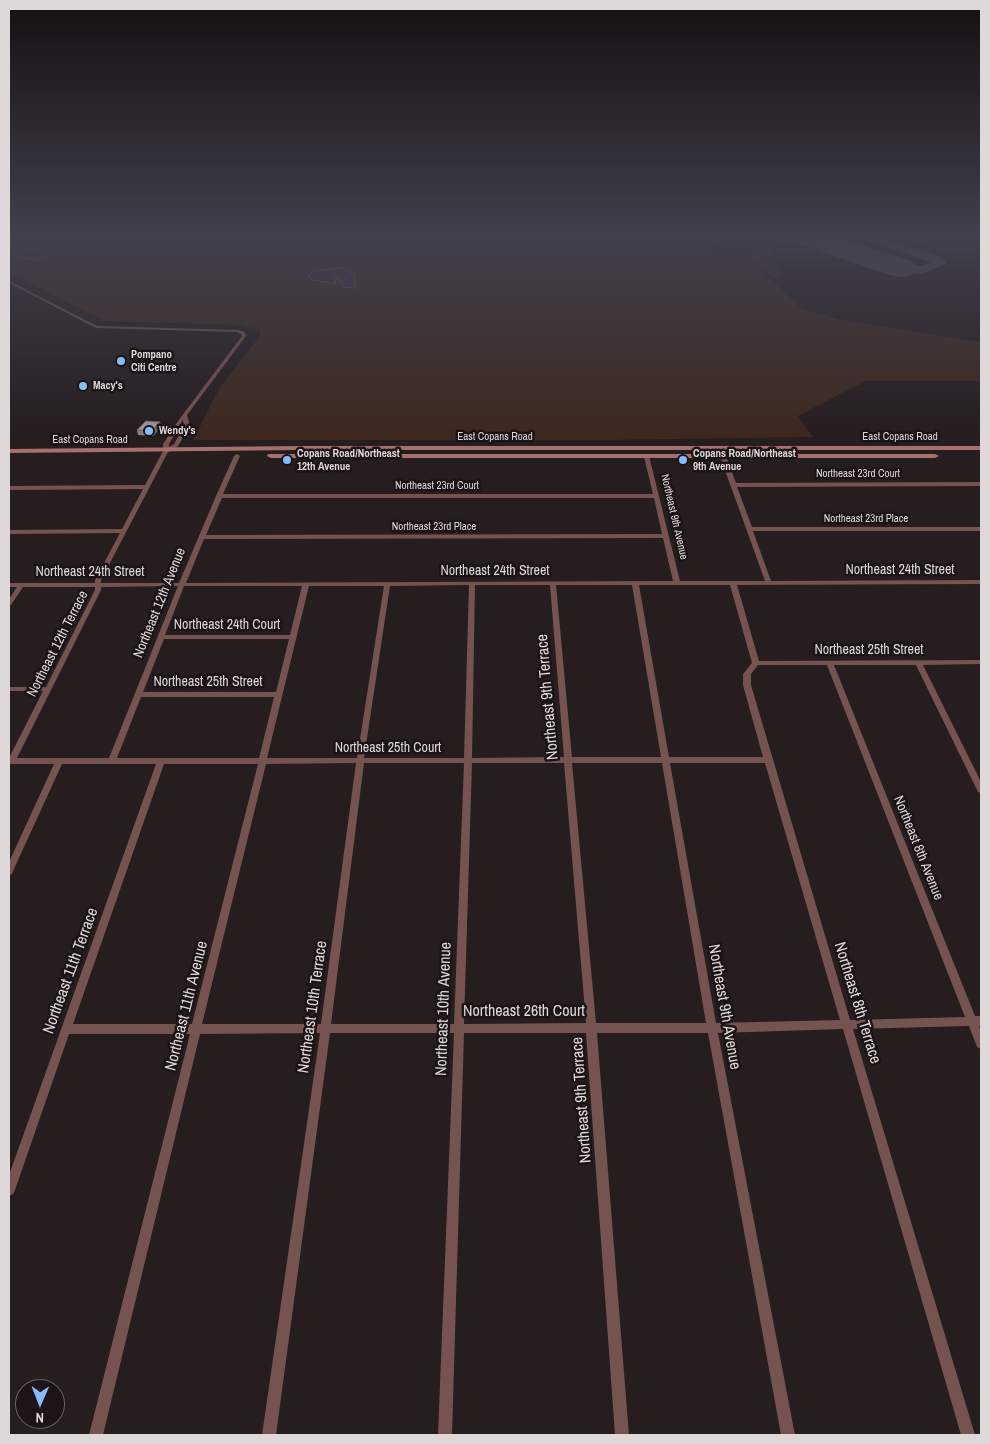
<!DOCTYPE html>
<html>
<head>
<meta charset="utf-8">
<style>
	body { margin:0 }
	#map { position:relative; width:990px; height:1444px; overflow:hidden; background:#261d1f; font-family:"Archivo Narrow",sans-serif }
	canvas { display:block }
	.frame { position:absolute; inset:0; border:10px solid #ded8d9; pointer-events:none }
	.north { position:absolute; left:15px; top:1379px; width:50px; height:50px; box-sizing:border-box; background:#1c1416; border:1px solid #6a6264; border-radius:50%; rotate:181deg; font-size:14px; font-weight:700; line-height:20px; text-align:center; color:#ded8d9 }
	.north::after { content:''; display:block; margin:auto; width:18px; height:22px; background:#84bcfb; clip-path:polygon(50% 0,100% 100%,50% 72%,0 100%) }
</style>
</head>
<body>
<div id="map">
<canvas width="990" height="1444"></canvas>
<div class="frame"></div>
<div class="north">N</div>
</div>
<script>
const ctx = document.querySelector('canvas').getContext('2d');
ctx.lineJoin = 'round';
function fillPath(path, color) { ctx.fillStyle = color; ctx.fill(path, 'evenodd'); }
const shape = rows => new Path2D(rows.map(r => 'M' + r).join(''));
function trace(path, color, width, dash) { ctx.strokeStyle = color; ctx.lineWidth = width; ctx.lineCap = dash ? 'butt' : 'round'; ctx.setLineDash(dash || []); ctx.stroke(path); }
function write(font, color, halo, rows, align = 'center') {
  ctx.font = font + ' "Archivo Narrow",sans-serif'; ctx.lineWidth = 5; ctx.setLineDash([]); ctx.textBaseline = 'middle'; ctx.strokeStyle = halo; ctx.fillStyle = color; for (const [text, x, y, turn = 0] of rows) {
    ctx.save(); ctx.translate(x, y); ctx.rotate((+turn || 0) * Math.PI / 180); ctx.textAlign = isNaN(turn) ? turn : align; if (halo) ctx.strokeText(text, 0, 0); ctx.fillText(text, 0, 0); ctx.restore();
  }
}
fillPath(shape([
	[9,234,695,234,719,249,746,255,802,309,842,320,981,342,981,381,865,381,798,416,813,437,607,440,193,440,220,387,260,336,260,330,242,325,104,321,9,273],
	[699,234,733,234,772,248,780,278,773,278,748,255,719,247],
	[904,234,967,234,972,250,969,256,950,253,918,244]
]), '#3d281f');
const water = shape([
	[16,235,25,238,23,248,39,251,45,258,33,260,17,255,9,244,9,237,16,235],
	[344,268,354,275,355,288,344,287,338,278,335,279,336,283,332,283,312,280,308,276,316,270,344,268]
]);
fillPath(water, '#3a2b3f');
trace(water, '#6b5f6d', 1);
fillPath(shape([
	[851,234,869,234,939,256,947,263,923,274,896,271,895,268,896,265,901,264,922,266,931,262,853,237,851,234]
]), '#5c5355');
fillPath(shape([
	[783,234,827,234,912,261,917,268,912,275,901,277,890,275,788,240,783,234]
]), '#5c5355');
fillPath(shape([
	[9,281,97,326,238,330,245,332,246,336,187,415,190,426,178,446,168,452,101,580,101,583,179,583,216,496,234,456,237,454,240,456,223,494,653,494,644,457,649,456,680,581,765,581,717,448,718,447,723,448,736,483,981,482,981,486,737,487,752,527,981,527,981,531,753,531,771,581,981,580,981,584,737,585,759,661,981,660,981,664,923,665,981,782,981,793,978,792,977,790,916,665,834,665,975,1016,981,1016,981,1026,979,1026,981,1032,981,1049,977,1047,969,1026,853,1029,975,1435,961,1435,843,1029,718,1033,795,1435,781,1435,708,1033,597,1033,629,1435,615,1435,586,1033,464,1033,452,1435,438,1435,454,1033,330,1033,276,1435,262,1435,320,1033,200,1034,103,1435,89,1435,190,1034,69,1034,15,1190,13,1194,9,1196,9,1175,156,764,62,764,13,871,12,874,9,875,9,862,54,764,9,764,9,758,43,691,9,691,9,687,46,687,95,590,95,587,23,587,11,605,9,606,9,599,17,587,9,587,9,583,95,583,95,580,120,533,9,534,9,530,122,529,143,489,9,490,9,486,145,485,163,451,163,444,178,421,242,336,241,334,237,332,96,328,9,283,9,281],
	[183,420,184,426,174,444,169,447,169,444,183,420],
	[222,498,654,498,662,534,206,535,222,498],
	[663,538,673,581,186,583,204,539,663,538],
	[469,585,464,758,364,758,390,586,469,585],
	[475,585,550,585,564,757,472,758,475,585],
	[556,585,632,585,661,757,572,757,556,585],
	[639,585,730,585,752,663,743,674,743,685,763,757,669,757,639,585],
	[178,586,109,758,17,758,101,590,101,587,178,586],
	[184,586,302,586,290,635,165,635,184,586],
	[309,586,384,586,357,758,267,758,309,586],
	[164,639,289,639,276,692,143,692,164,639],
	[758,665,827,665,965,1017,850,1020,751,685,751,674,758,665],
	[141,697,274,697,259,758,117,758,141,697],
	[356,763,321,1024,202,1024,266,764,356,763],
	[364,763,464,763,454,1024,331,1024,364,763],
	[472,763,564,763,586,1023,464,1024,472,763],
	[572,763,662,763,706,1023,596,1023,572,763],
	[670,763,765,763,840,1020,716,1023,670,763],
	[164,764,258,764,192,1024,73,1024,164,764]
]), '#755351');
fillPath(shape([
	[302,446,981,446,981,450,302,450,9,453,9,449,302,446],
	[268,454,935,454,939,456,935,458,271,458,267,456,268,454]
]), '#a5706d');
fillPath(shape([
	[160,422,161,427,153,436,138,435,137,430]
]), '#898085');
fillPath(shape([
	[160,422,161,427,153,436,151,431]
]), '#6f686c');
const building = shape([
	[146,421,160,422,151,431,137,430,146,421]
]);
fillPath(building, '#9f959b');
trace(building, '#6f686c', 1);
const sky = ctx.createLinearGradient(0, 0, 0, 436);
sky.addColorStop(0, '#151011');
sky.addColorStop(0.54, '#41404d');
sky.addColorStop(1, '#41404d00');
ctx.fillStyle = sky;
ctx.fillRect(0, 0, 990, 436);
for (const [x, y, r, color] of [
	[121,361,5,"#84bcfb"],
	[83,386,5,"#84bcfb"],
	[149,431,5,"#84bcfb"],
	[287,460,5,"#84bcfb"],
	[683,460,5,"#84bcfb"]
]) { const dot = new Path2D(); dot.arc(x, y, r, 0, 2 * Math.PI); ctx.fillStyle = color; ctx.fill(dot); trace(dot, '#1c1416', 2); }
write('bold 11px', '#ded8d9', '#1c1416', [
	["Pompano",131,355],
	["Citi Centre",131,368],
	["Macy's",93,386],
	["Wendy's",159,431],
	["Copans Road/Northeast",297,454],
	["12th Avenue",297,467],
	["Copans Road/Northeast",693,454],
	["9th Avenue",693,467]
], 'left');
write('11px', '#ded8d9', '#1c1416', [
	["East Copans Road",495,437],
	["East Copans Road",900,437],
	["East Copans Road",90,440],
	["Northeast 23rd Court",858,474],
	["Northeast 23rd Court",437,486],
	["Northeast 9th Avenue",674,517,77],
	["Northeast 23rd Place",866,519],
	["Northeast 23rd Place",434,527]
]);
write('14px', '#ded8d9', '#1c1416', [
	["Northeast 24th Street",900,570],
	["Northeast 24th Street",495,571],
	["Northeast 24th Street",90,572],
	["Northeast 12th Avenue",160,603,-68],
	["Northeast 24th Court",227,625],
	["Northeast 12th Terrace",58,644,-63],
	["Northeast 25th Street",869,650],
	["Northeast 25th Street",208,682],
	["Northeast 25th Court",388,748],
	["Northeast 8th Avenue",918,848,68]
]);
write('16px', '#ded8d9', '#1c1416', [
	["Northeast 9th Terrace",548,697,-95],
	["Northeast 11th Terrace",71,971,-70],
	["Northeast 8th Terrace",857,1003,73],
	["Northeast 11th Avenue",187,1006,-76],
	["Northeast 10th Terrace",313,1007,-82],
	["Northeast 9th Avenue",724,1007,80],
	["Northeast 10th Avenue",444,1009,-88],
	["Northeast 26th Court",524,1012],
	["Northeast 9th Terrace",582,1100,-94]
]);
</script>
</body>
</html>
